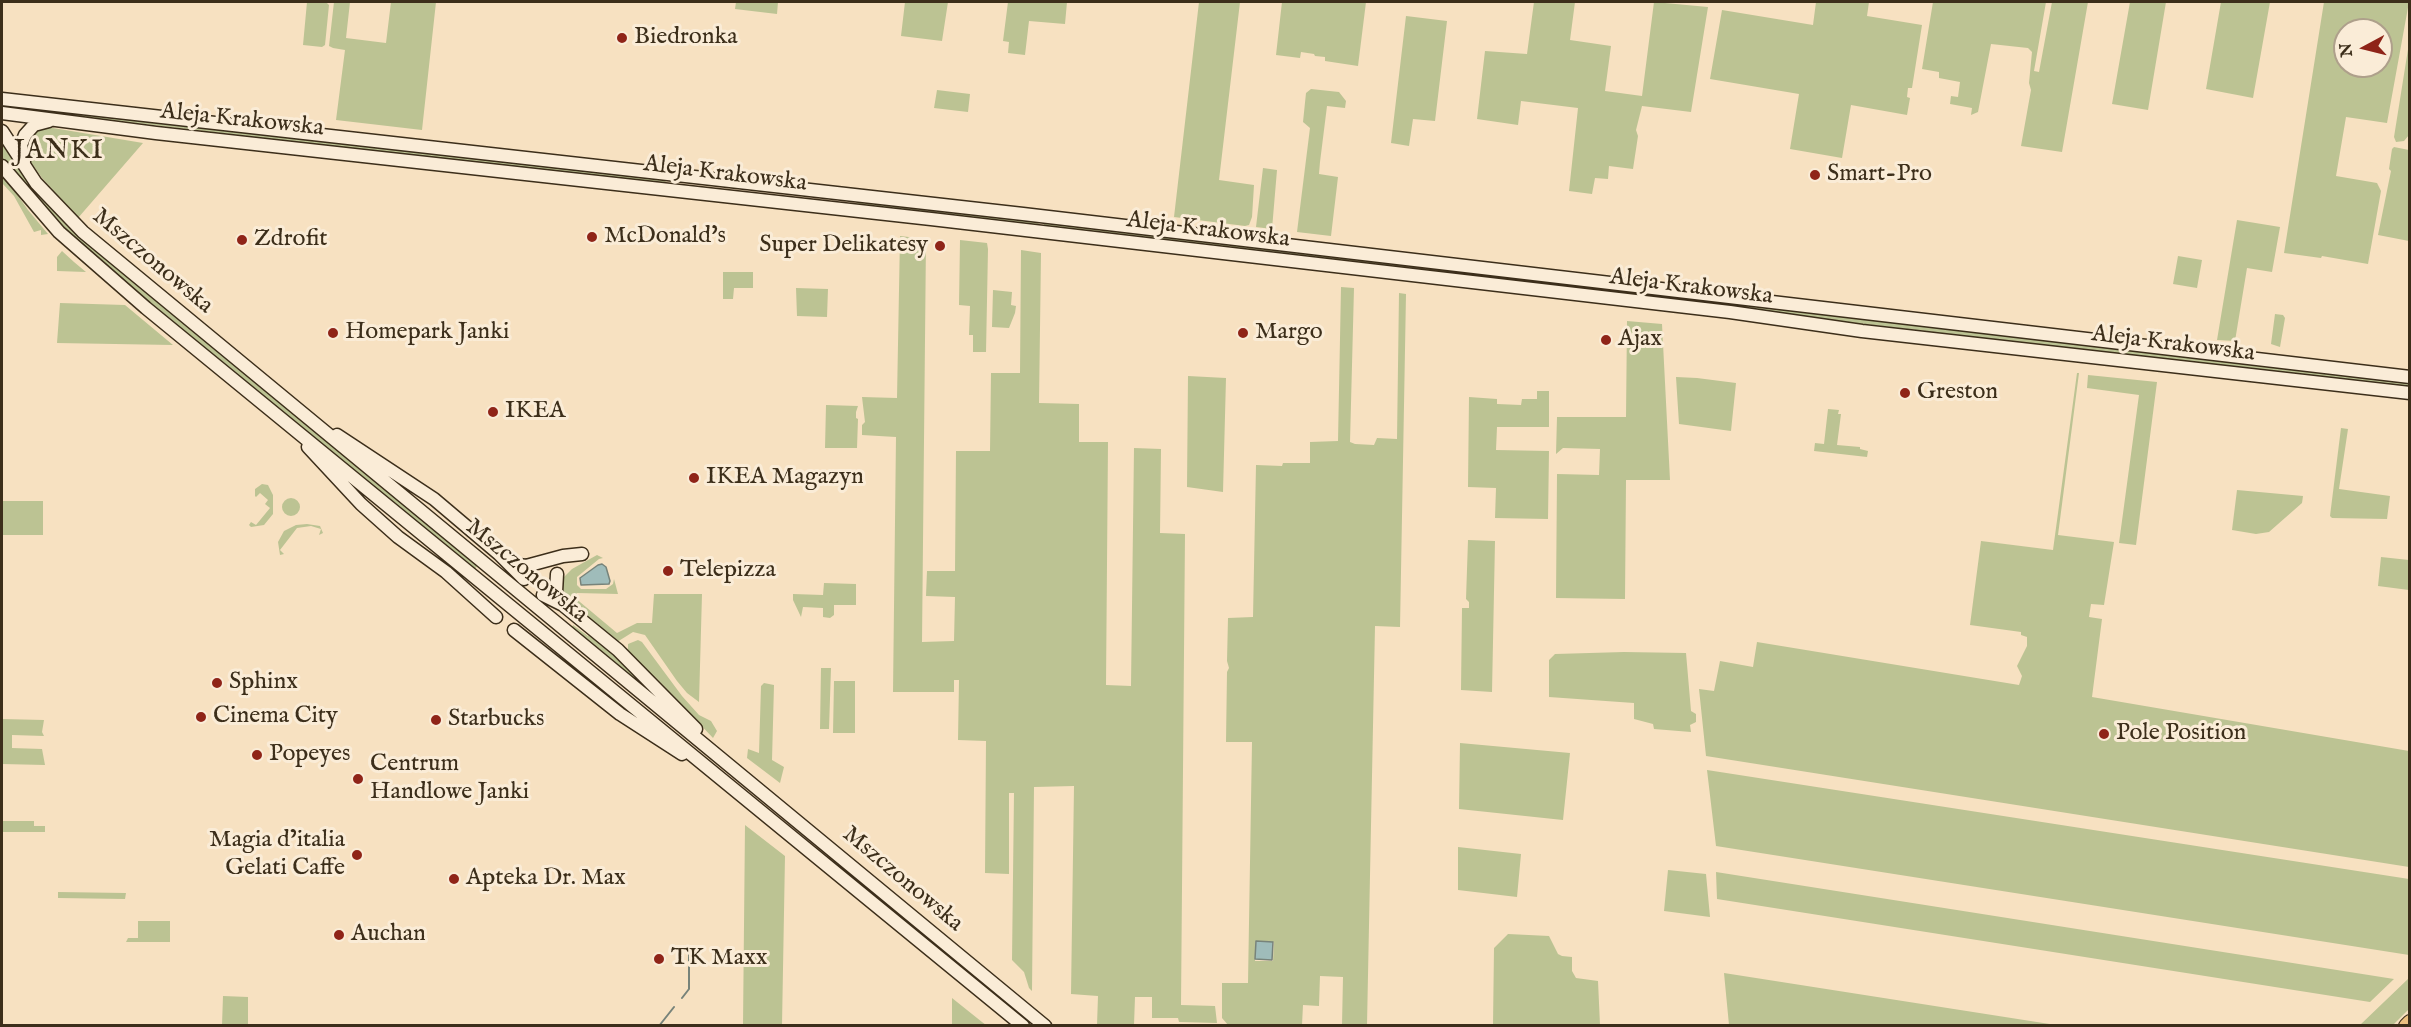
<!DOCTYPE html>
<html>
<head>
<meta charset="utf-8">
<style>
	body { margin:0 }
	#map { position:relative; width:2411px; height:1027px; overflow:hidden; background:#f7e1c1; font-family:"IM FELL English",serif }
	canvas { display:block }
	.frame { position:absolute; inset:0; border:3px solid #3c2e1a; pointer-events:none }
	.north { position:absolute; left:2333px; top:18px; width:60px; height:60px; box-sizing:border-box; background:#faecd7; border:2px solid #aea08b; border-radius:50%; rotate:263deg; font-size:16px; font-weight:700; line-height:24px; text-align:center; color:#3c2e1a }
	.north::after { content:''; display:block; margin:auto; width:21px; height:27px; background:#8f2418; clip-path:polygon(50% 0,100% 100%,50% 72%,0 100%) }
</style>
</head>
<body>
<div id="map">
<canvas width="2411" height="1027"></canvas>
<div class="frame"></div>
<div class="north">N</div>
</div>
<script>
const ctx = document.querySelector('canvas').getContext('2d');
ctx.lineJoin = 'round';
function fillPath(path, color) { ctx.fillStyle = color; ctx.fill(path, 'evenodd'); }
const shape = rows => new Path2D(rows.map(r => 'M' + r).join(''));
function trace(path, color, width, dash) { ctx.strokeStyle = color; ctx.lineWidth = width; ctx.lineCap = dash ? 'butt' : 'round'; ctx.setLineDash(dash || []); ctx.stroke(path); }
function write(font, color, halo, rows, align = 'center') {
  ctx.font = font + ' "IM FELL English",serif'; ctx.lineWidth = 6; ctx.setLineDash([]); ctx.textBaseline = 'middle'; ctx.strokeStyle = halo; ctx.fillStyle = color; for (const [text, x, y, turn = 0] of rows) {
    ctx.save(); ctx.translate(x, y); ctx.rotate((+turn || 0) * Math.PI / 180); ctx.textAlign = isNaN(turn) ? turn : align; if (halo) ctx.strokeText(text, 0, 0); ctx.fillText(text, 0, 0); ctx.restore();
  }
}
fillPath(shape([
	[307,2,326,2,329,5,325,45,322,47,303,45],
	[334,2,350,2,346,38,386,43,391,2,436,2,422,130,336,120,345,50,333,48,329,46],
	[736,2,778,2,777,14,735,9],
	[905,2,948,2,942,41,901,36],
	[1008,2,1067,2,1065,24,1029,21,1025,55,1008,53,1009,42,1003,41],
	[1199,2,1240,2,1219,180,1254,185,1252,217,1249,225,1245,226,1174,217],
	[1282,2,1366,2,1358,66,1325,61,1325,57,1315,56,1314,54,1301,52,1300,58,1276,55],
	[1534,2,1575,2,1570,40,1611,46,1605,91,1642,96,1654,2,1708,7,1691,112,1642,106,1636,130,1638,136,1633,169,1609,166,1608,179,1595,178,1592,194,1569,191,1578,108,1521,101,1518,125,1477,119,1485,51,1527,54],
	[1816,2,1869,2,1867,16,1922,25,1912,88,1908,88,1907,97,1910,98,1907,115,1851,105,1842,158,1790,149,1799,94,1710,79,1722,10,1813,25],
	[1933,2,2046,2,2034,71,2039,72,2052,2,2088,2,2062,152,2021,146,2031,90,2029,83,2032,52,2028,48,1991,44,1978,112,1971,115,1972,108,1950,104,1951,96,1958,97,1960,82,1939,78,1939,72,1922,69],
	[2130,2,2166,2,2148,110,2112,104],
	[2221,2,2270,2,2253,98,2206,89],
	[2324,2,2409,2,2387,123,2346,117,2336,176,2377,183,2381,191,2368,264,2322,256,2321,258,2284,253],
	[2345,30,2381,30,2381,66,2345,66],
	[1406,16,1447,21,1435,121,1413,119,1409,146,1391,143],
	[2409,43,2409,135,2404,141,2396,142,2394,137],
	[1311,89,1339,92,1346,101,1345,108,1327,106,1320,162,1319,174,1338,177,1331,236,1297,232,1310,128,1303,122,1306,93],
	[937,90,970,94,968,112,934,108],
	[17,106,152,120,666,179,665,185,17,109],
	[41,126,143,143,78,218,42,178,26,155,26,140],
	[2,144,32,189,72,231,457,548,477,566,475,569,81,246,2,160],
	[2394,147,2409,150,2409,241,2378,235,2391,171,2389,169,2392,149],
	[1263,168,1277,170,1272,229,1256,227],
	[2,173,28,210,48,234,41,235,41,230,34,232,14,196,2,183],
	[869,202,1039,221,1038,227,845,204],
	[2237,220,2280,227,2272,272,2247,268,2235,341,2217,340],
	[1044,222,1592,287,1592,288,1565,288,1044,228],
	[900,236,926,239,922,642,954,641,955,597,926,596,927,571,955,571,956,451,990,451,991,373,1020,373,1021,250,1041,253,1039,403,1079,404,1079,442,1108,442,1106,685,1131,686,1134,448,1161,449,1160,533,1185,534,1181,1005,1215,1006,1217,1023,1179,1022,1178,1018,1152,1018,1152,997,1135,997,1134,1025,1097,1025,1098,996,1071,994,1074,786,1034,787,1032,991,1029,988,1024,972,1012,960,1014,793,1009,793,1009,874,985,873,986,741,958,740,959,680,954,680,954,692,893,692,896,437,862,435,862,425,865,422,862,397,897,398],
	[960,240,987,243,988,249,986,352,973,352,973,335,969,335,970,306,959,305],
	[62,251,74,262,86,272,57,271,57,257],
	[2178,256,2202,260,2197,288,2173,284],
	[723,272,753,272,753,288,734,288,733,299,723,299],
	[1341,287,1354,288,1350,442,1355,444,1374,445,1377,438,1397,439,1399,293,1406,294,1400,627,1375,626,1367,1025,1342,1025,1343,977,1320,976,1319,1006,1303,1005,1302,1025,1228,1025,1222,1018,1222,983,1248,983,1252,742,1226,742,1227,672,1229,668,1227,661,1228,618,1253,617,1256,465,1282,466,1283,463,1310,463,1310,442,1338,441],
	[1256,941,1274,942,1273,961,1255,961],
	[796,288,828,289,827,317,797,316],
	[993,290,1012,292,1011,305,1016,306,1015,313,1009,328,992,327],
	[1694,298,2409,382,2409,388,1704,305,1704,302,1694,300],
	[60,303,125,305,173,345,57,343],
	[2275,314,2283,315,2285,318,2280,347,2271,344],
	[1627,321,1662,324,1670,480,1626,480,1625,599,1556,598,1557,474,1599,475,1600,449,1563,448,1556,454,1557,417,1626,417],
	[2077,373,2079,373,2058,535,2114,542,2104,605,2091,604,2089,617,2102,619,2092,697,2409,751,2409,867,1706,756,1699,689,1714,691,1720,661,1753,667,1757,642,2019,685,2022,676,2017,666,2027,646,2027,637,2021,635,2021,632,1970,625,1981,541,2053,550],
	[2088,375,2157,382,2136,545,2119,543,2139,395,2087,388],
	[1188,376,1226,378,1223,492,1187,487],
	[1676,377,1697,378,1736,383,1731,431,1679,424],
	[1537,391,1549,391,1549,427,1497,427,1496,450,1549,451,1548,519,1495,518,1496,488,1468,487,1469,397,1497,399,1497,404,1521,405,1522,399,1537,399],
	[826,405,858,406,856,412,856,418,858,419,857,448,825,448],
	[1828,409,1839,410,1838,414,1841,414,1837,445,1860,447,1860,449,1868,451,1867,457,1814,451,1815,443,1824,444],
	[2341,428,2348,429,2339,489,2390,496,2387,519,2332,518,2330,516],
	[262,484,268,485,273,495,273,514,264,525,251,527,249,525,251,522,256,525,270,508,265,504,268,500,260,493,256,497,255,496,255,489],
	[2237,490,2303,496,2302,503,2269,532,2256,534,2232,530],
	'282 507a9 9 0 1 1 18 0a9 9 0 1 1-18 0Z',
	[2,501,43,501,43,535,2,535],
	[307,524,320,526,323,533,319,535,321,529,311,526,297,528,280,550,284,554,280,555,278,542,284,531,296,525],
	[1468,540,1495,541,1492,692,1461,690,1462,608,1469,608,1469,602,1466,599],
	[597,555,603,558,599,559,577,577,577,585,581,589,606,589,613,584,614,579,618,594,577,593,574,597,617,633,637,623,652,623,654,594,702,594,699,702,687,693,677,681,645,635,633,632,617,642,565,597,561,589,564,577,572,569],
	[2381,557,2409,560,2409,590,2378,586],
	[824,583,856,584,856,605,834,605,834,615,830,618,823,617,823,608,803,607,801,617,793,600,793,594,823,595],
	[573,625,588,636,590,633,645,679,662,701,572,628],
	[638,640,642,642,682,696,699,715,711,721,717,731,713,738,659,681,628,653,628,644],
	[1624,652,1686,653,1691,711,1696,714,1696,722,1690,725,1691,732,1654,729,1653,724,1634,719,1634,703,1549,697,1549,660,1555,654],
	[821,668,831,668,829,729,820,729],
	[834,681,855,681,855,733,833,733],
	[764,683,774,685,772,760,784,767,780,783,747,758,748,749,759,753,761,686],
	[2,719,44,720,42,732,44,736,12,735,12,748,42,749,45,765,2,764],
	[1460,743,1570,753,1563,820,1459,809],
	[1707,770,2409,879,2409,955,1716,846],
	[2,821,34,821,34,826,45,826,45,832,2,832],
	[745,825,785,856,782,1025,743,1025],
	[1458,847,1521,854,1517,897,1458,890],
	[1668,870,1706,874,1710,917,1664,911],
	[1716,872,2394,979,2370,1002,1717,899],
	[58,892,126,893,125,899,58,898],
	[138,921,170,921,170,942,126,942,128,938,138,938],
	[1508,934,1549,936,1558,954,1562,956,1572,957,1572,971,1576,978,1598,981,1600,1025,1493,1025,1494,948],
	[1724,973,2056,1025,1729,1025],
	[2409,978,2409,1009,2393,1025,2360,1025],
	[223,996,248,997,248,1025,222,1025],
	[952,998,982,1022,986,1025,952,1025]
]), '#bcc393');
const water = shape([
	[602,564,606,567,610,581,609,584,581,585,580,578,598,565,602,564],
	[1256,941,1273,942,1272,960,1255,959,1256,941]
]);
fillPath(water, '#9fbcba');
trace(water, '#77837a', 1.5);
trace(shape([
	[682,998,689,989,689,946],
	[659,1026,674,1007]
]), '#77837a', 2);
const secondary = shape([
	[2,99,1023,214,2410,377],
	[2,113,156,133,931,219,1730,312,1862,331,2410,393],
	[2,131,36,183,83,232,1045,1026],
	[24,162,21,145,25,135,34,125,49,121],
	[2,166,59,232,146,308,1023,1026],
	[337,435,434,499,499,554,524,579],
	[308,447,361,504,398,537,446,572,496,617],
	[508,559,519,565,526,566,563,556,582,554],
	[557,574,556,592,562,604],
	[543,595,563,605,618,650,696,729],
	[514,630,620,714,682,754]
]);
const primary = shape([
	[2406,1026,2410,1022]
]);
trace(secondary, '#3c2e1a', 15);
trace(primary, '#3c2e1a', 16);
trace(secondary, '#faecd7', 12);
trace(primary, '#ecc080', 14);
for (const [x, y, r, color] of [
	[622,38,6,"#8f2418"],
	[1815,175,6,"#8f2418"],
	[592,237,6,"#8f2418"],
	[242,240,6,"#8f2418"],
	[940,246,6,"#8f2418"],
	[333,333,6,"#8f2418"],
	[1243,333,6,"#8f2418"],
	[1606,340,6,"#8f2418"],
	[1905,393,6,"#8f2418"],
	[493,412,6,"#8f2418"],
	[694,478,6,"#8f2418"],
	[668,571,6,"#8f2418"],
	[217,683,6,"#8f2418"],
	[201,717,6,"#8f2418"],
	[436,720,6,"#8f2418"],
	[2104,734,6,"#8f2418"],
	[257,755,6,"#8f2418"],
	[358,779,6,"#8f2418"],
	[357,855,6,"#8f2418"],
	[454,879,6,"#8f2418"],
	[339,935,6,"#8f2418"],
	[659,959,6,"#8f2418"]
]) { const dot = new Path2D(); dot.arc(x, y, r, 0, 2 * Math.PI); ctx.fillStyle = color; ctx.fill(dot); trace(dot, '#faecd7', 2); }
write('24px', '#3c2e1a', '#faecd7', [
	["Biedronka",634,38],
	["Smart-Pro",1827,175],
	["McDonald's",604,237],
	["Zdrofit",254,240],
	["Super Delikatesy",928,246,"right"],
	["Homepark Janki",345,333],
	["Margo",1255,333],
	["Ajax",1618,340],
	["Greston",1917,393],
	["IKEA",505,412],
	["IKEA Magazyn",706,478],
	["Telepizza",680,571],
	["Sphinx",229,683],
	["Cinema City",213,717],
	["Starbucks",448,720],
	["Pole Position",2116,734],
	["Popeyes",269,755],
	["Centrum",370,765],
	["Handlowe Janki",370,793],
	["Magia d’italia",345,841,"right"],
	["Gelati Caffe",345,869,"right"],
	["Apteka Dr. Max",466,879],
	["Auchan",351,935],
	["TK Maxx",671,959]
], 'left');
write('24px', '#3c2e1a', '#faecd7', [
	["Aleja Krakowska",242,121,6],
	["Aleja Krakowska",725,175,7],
	["Aleja Krakowska",1208,231,7],
	["Mszczonowska",152,262,40],
	["Aleja Krakowska",1691,288,7],
	["Aleja Krakowska",2173,345,7],
	["Mszczonowska",526,572,39],
	["Mszczonowska",902,880,40]
]);
ctx.letterSpacing = '1.5px';
write('27px', '#3c2e1a', '#faecd7', [
	["JANKI",59,152]
]);
ctx.letterSpacing = '0px';
</script>
</body>
</html>
